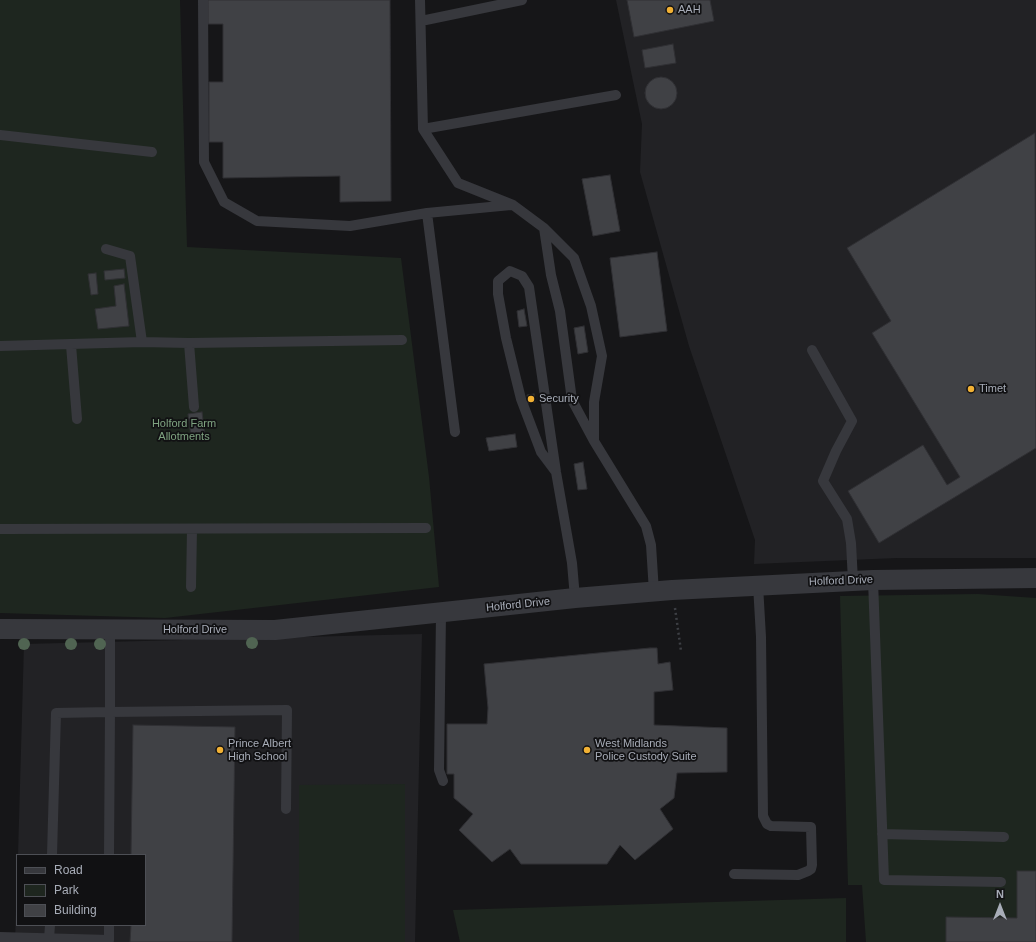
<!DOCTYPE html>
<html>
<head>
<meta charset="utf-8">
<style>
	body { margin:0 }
	#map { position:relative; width:1036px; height:942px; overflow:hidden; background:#161618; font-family:Helvetica,sans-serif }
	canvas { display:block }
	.legend { position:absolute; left:16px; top:854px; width:130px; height:72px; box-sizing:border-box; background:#111113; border:1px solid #4d4f55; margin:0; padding:5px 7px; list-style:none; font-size:12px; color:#a8adb8 }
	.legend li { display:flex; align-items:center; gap:8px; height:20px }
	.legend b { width:20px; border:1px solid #4d4f55 }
	.north { position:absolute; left:980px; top:886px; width:40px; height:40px; -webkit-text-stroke:3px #111113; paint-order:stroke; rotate:0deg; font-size:11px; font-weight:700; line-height:16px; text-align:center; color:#a8adb8 }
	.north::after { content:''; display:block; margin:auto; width:14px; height:18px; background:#a8adb8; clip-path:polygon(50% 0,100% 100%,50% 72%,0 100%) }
</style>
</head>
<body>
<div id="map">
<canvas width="1036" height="942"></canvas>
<ul class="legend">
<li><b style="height:5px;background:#37383d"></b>Road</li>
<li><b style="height:11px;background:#1e261f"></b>Park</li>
<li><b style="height:11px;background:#404145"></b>Building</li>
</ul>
<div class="north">N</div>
</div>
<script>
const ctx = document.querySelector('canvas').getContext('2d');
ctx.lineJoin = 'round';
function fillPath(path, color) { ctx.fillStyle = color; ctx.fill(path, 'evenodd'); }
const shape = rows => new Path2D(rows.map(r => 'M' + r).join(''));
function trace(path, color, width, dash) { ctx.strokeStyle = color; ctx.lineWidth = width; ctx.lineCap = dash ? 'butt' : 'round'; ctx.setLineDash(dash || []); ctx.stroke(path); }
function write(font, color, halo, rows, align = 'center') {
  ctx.font = font + ' Helvetica,sans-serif'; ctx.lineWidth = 3.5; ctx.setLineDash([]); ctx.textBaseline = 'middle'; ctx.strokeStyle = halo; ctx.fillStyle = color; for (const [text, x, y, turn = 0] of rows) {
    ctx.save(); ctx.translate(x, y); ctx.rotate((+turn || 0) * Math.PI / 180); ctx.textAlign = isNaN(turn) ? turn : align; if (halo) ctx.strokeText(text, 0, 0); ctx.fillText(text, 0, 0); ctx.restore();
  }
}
fillPath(shape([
	[616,0,1036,0,1036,558,897,558,754,564,755,540,689,346,640,172,642,124],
	[422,634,415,942,15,942,17,878,17,925,145,925,145,855,18,855,24,644]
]), '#222225');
fillPath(shape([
	[0,0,180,0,187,247,401,258,429,477,439,587,165,618,0,613],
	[978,594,1036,598,1036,942,866,942,862,885,848,885,840,596],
	[405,784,405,942,299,942,299,785],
	[846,898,846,942,460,942,453,910]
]), '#1e261f');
const building = shape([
	[208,0,390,0,391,201,340,202,340,176,223,178,223,142,209,142,209,82,223,82,223,24,208,24,208,0],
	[627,0,710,0,714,21,634,37,627,0],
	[673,44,676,63,645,68,642,50,673,44],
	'645 93a16 16 0 1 1 32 0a16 16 0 1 1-32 0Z',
	[1035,133,1036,448,879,543,848,491,923,445,947,485,960,477,872,333,891,321,847,248,1035,133],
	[610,175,620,231,593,236,582,179,610,175],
	[657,252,667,331,620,337,610,258,657,252],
	[124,269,125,278,105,280,104,271,124,269],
	[96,273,98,294,91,295,88,274,96,273],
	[124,284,129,326,98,329,95,309,116,306,114,286,124,284],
	[524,309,527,326,519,327,517,311,524,309],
	[584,326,588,352,578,354,574,328,584,326],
	[534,394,535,402,528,403,527,395,534,394],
	[202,412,205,436,191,437,188,414,202,412],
	[515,434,517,447,489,451,486,438,515,434],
	[583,462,587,489,578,490,574,464,583,462],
	[650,648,657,648,658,664,670,662,673,690,654,692,654,725,727,728,727,772,677,773,674,798,660,809,673,829,635,860,620,845,607,864,521,864,510,849,492,862,459,830,473,814,454,798,454,774,447,774,447,724,487,724,488,708,484,664,650,648],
	[133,725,235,727,232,942,130,942,131,925,145,925,145,855,131,855,133,725],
	[1017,871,1036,871,1036,942,946,942,946,917,1017,918,1017,871]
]);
fillPath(building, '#404145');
trace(building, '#303034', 1);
trace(shape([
	[675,608,681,651]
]), '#3d3f44', 2.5, [2, 3]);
trace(shape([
	[203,0,204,162,224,202,257,221,350,226,427,213,511,205],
	[420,0,423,129,458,183,513,205,544,228,574,258,591,306,602,356,594,402,594,441],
	[421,21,522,0],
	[423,129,616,95],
	[0,135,152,152],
	[427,213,455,432],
	[544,228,551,275,560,311,572,400,594,441,646,526,651,545,654,592],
	[106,249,130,256,142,342],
	[189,343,194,407],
	[71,345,77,419],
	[0,346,142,342,189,343,402,340],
	[812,350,852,421,836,451,823,481,847,519,851,543,853,581],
	[556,472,541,452,521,399,506,338,498,294,498,281,510,271,522,276,529,287,556,472,572,563,575,598],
	[0,529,426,528],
	[873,580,884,880,1001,882],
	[191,587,192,529],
	[441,613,439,770,443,781],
	[110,629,110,712,287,710,286,809],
	[882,834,1004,837],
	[52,855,56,713,110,712,109,855],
	[734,874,798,875,808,871,811,869,812,865,811,827,771,826,767,824,763,816,761,637,758,585],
	[0,937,109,940,109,925],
	[49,939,50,925]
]), '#37383d', 10);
trace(shape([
	[0,629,275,630,575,598,672,590,873,580,1036,578]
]), '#37383d', 20);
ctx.fillStyle = '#506452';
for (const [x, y] of [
	[252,643],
	[24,644],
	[71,644],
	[100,644]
]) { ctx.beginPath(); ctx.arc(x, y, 6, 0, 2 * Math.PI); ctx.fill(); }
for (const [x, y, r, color] of [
	[670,10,4,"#f2b134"],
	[971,389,4,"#f2b134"],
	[531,399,4,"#f2b134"],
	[220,750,4,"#f2b134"],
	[587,750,4,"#f2b134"]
]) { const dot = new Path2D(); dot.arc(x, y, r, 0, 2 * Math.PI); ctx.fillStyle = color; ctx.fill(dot); trace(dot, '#111113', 1.5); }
write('11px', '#a8adb8', '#111113', [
	["AAH",678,10],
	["Timet",979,389],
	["Security",539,399],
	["Prince Albert",228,744],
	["High School",228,757],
	["West Midlands",595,744],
	["Police Custody Suite",595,757]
], 'left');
write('11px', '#7fa381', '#111113', [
	["Holford Farm",184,424],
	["Allotments",184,437]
]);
write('11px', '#a8adb8', '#111113', [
	["Holford Drive",841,581,-2],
	["Holford Drive",518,605,-6],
	["Holford Drive",195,630]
]);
</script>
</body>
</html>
